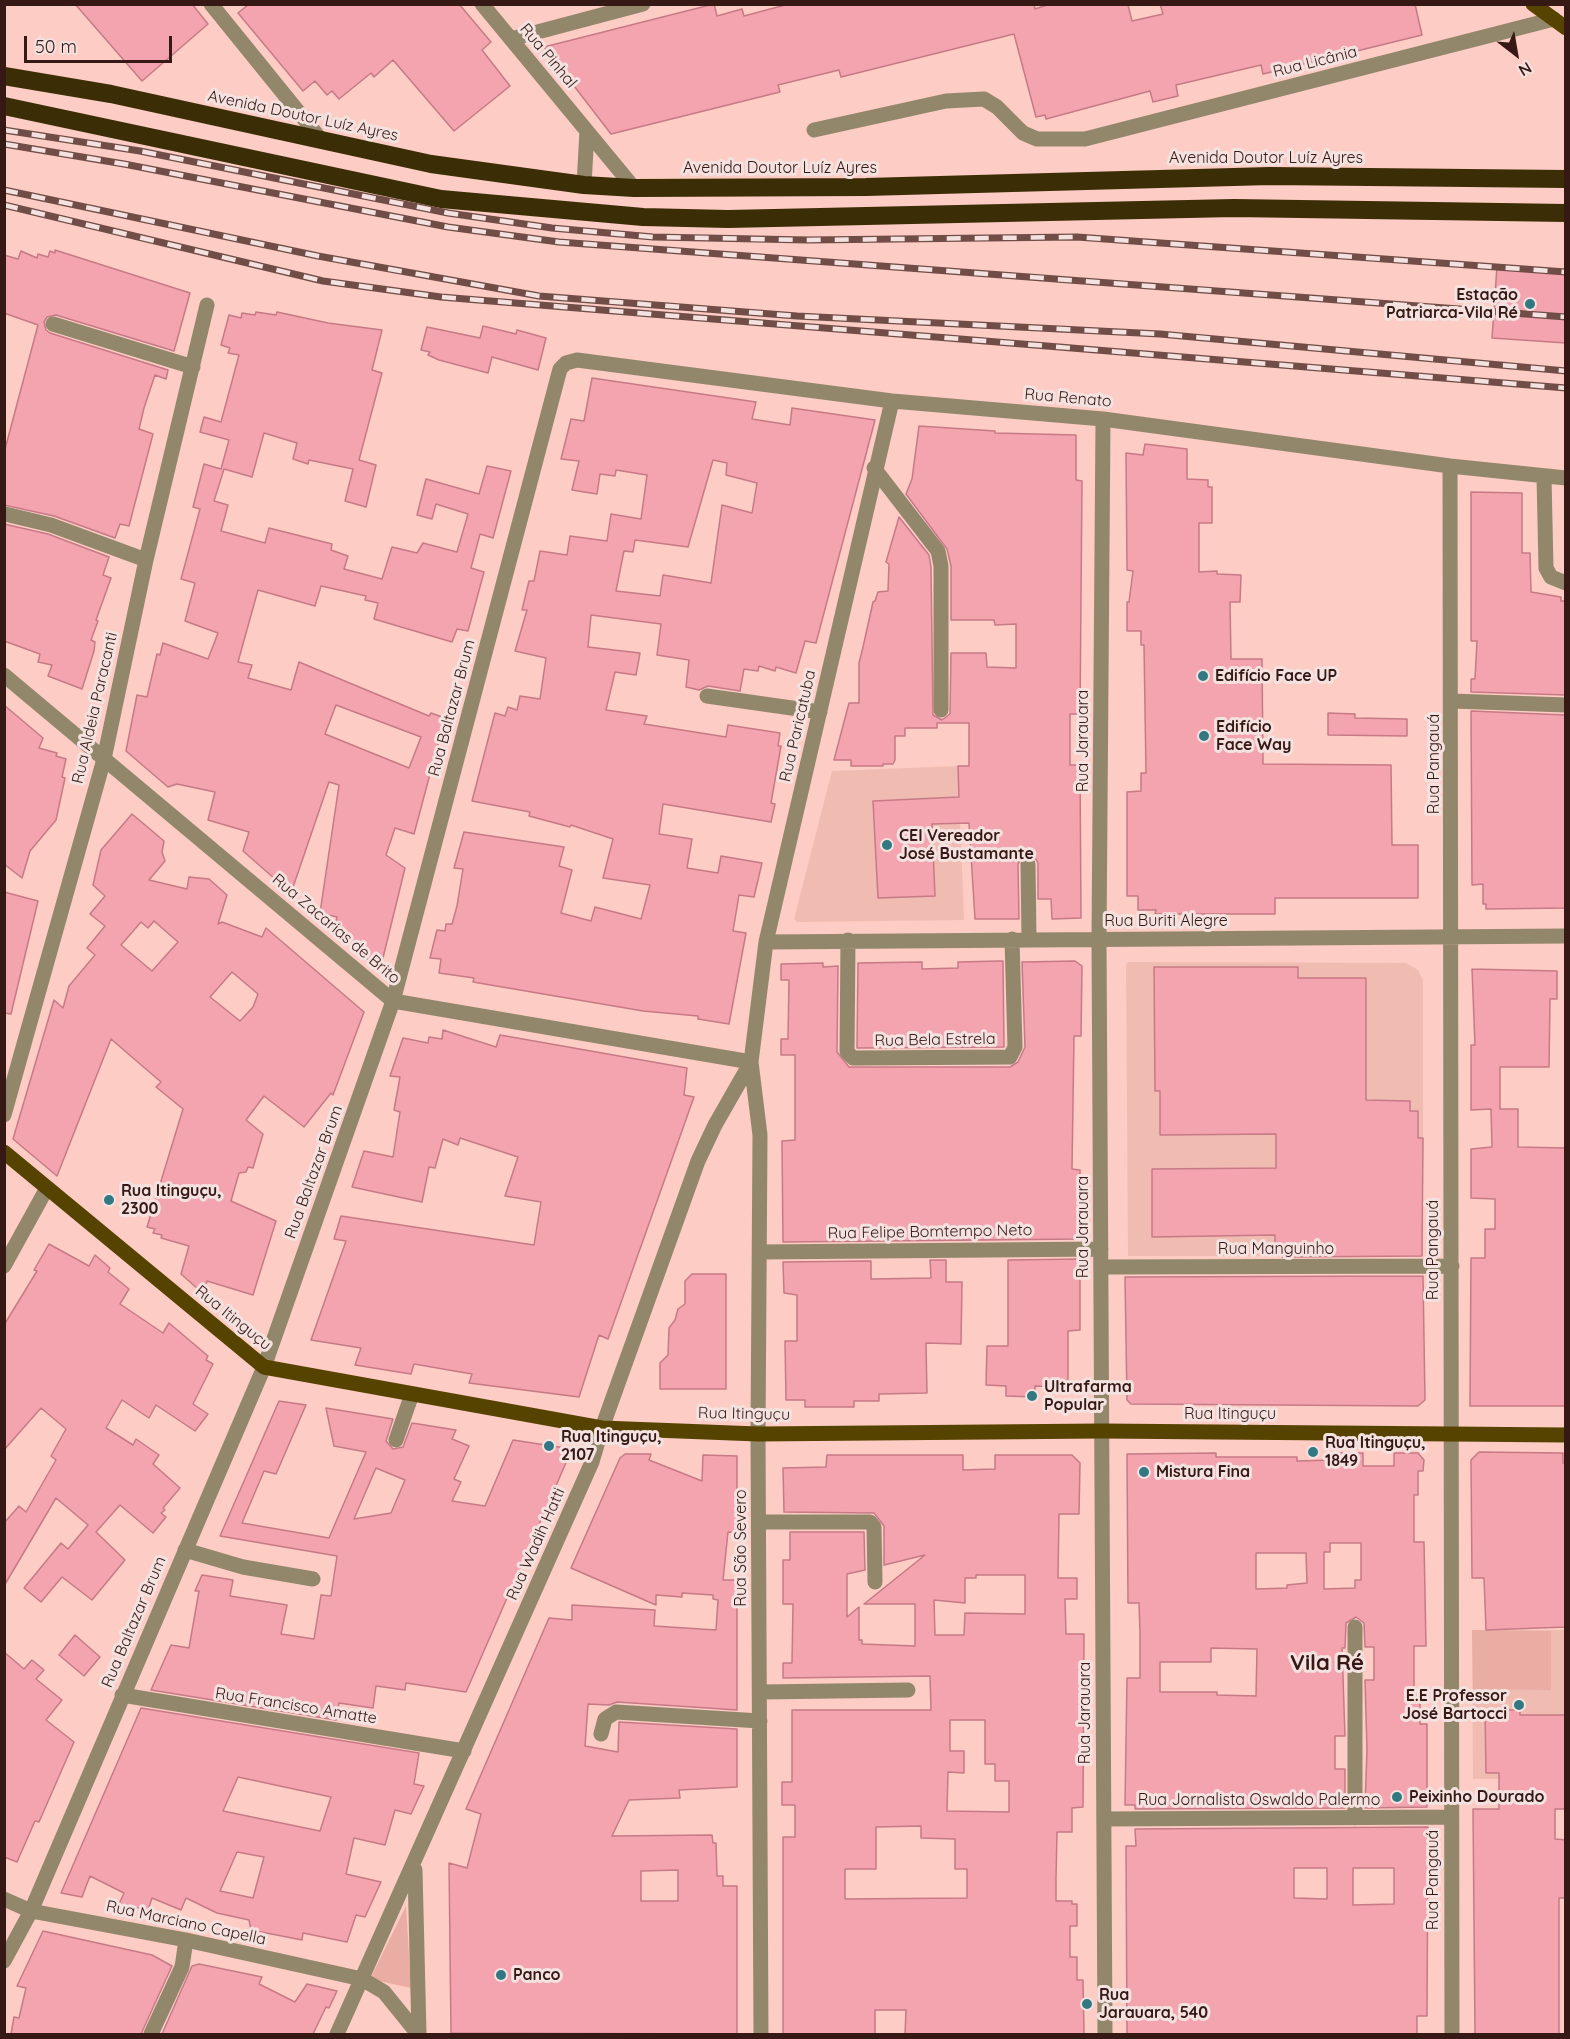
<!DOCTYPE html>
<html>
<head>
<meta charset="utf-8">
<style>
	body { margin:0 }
	#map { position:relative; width:1570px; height:2039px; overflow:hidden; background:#fdccc4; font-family:Quicksand,sans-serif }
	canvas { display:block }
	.frame { position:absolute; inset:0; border:6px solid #361914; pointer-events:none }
	.north { position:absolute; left:1486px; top:24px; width:60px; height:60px; -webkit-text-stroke:4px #f3e2df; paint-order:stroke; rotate:149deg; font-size:16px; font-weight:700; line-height:24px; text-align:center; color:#361914 }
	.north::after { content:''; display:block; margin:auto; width:21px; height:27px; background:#361914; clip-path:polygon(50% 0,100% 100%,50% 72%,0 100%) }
	.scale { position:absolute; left:24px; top:36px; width:148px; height:27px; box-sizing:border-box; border:3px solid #361914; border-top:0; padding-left:8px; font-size:18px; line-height:21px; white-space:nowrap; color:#361914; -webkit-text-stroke:4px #f3e2df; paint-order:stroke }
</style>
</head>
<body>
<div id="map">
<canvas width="1570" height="2039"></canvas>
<div class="frame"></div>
<div class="north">N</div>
<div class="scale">50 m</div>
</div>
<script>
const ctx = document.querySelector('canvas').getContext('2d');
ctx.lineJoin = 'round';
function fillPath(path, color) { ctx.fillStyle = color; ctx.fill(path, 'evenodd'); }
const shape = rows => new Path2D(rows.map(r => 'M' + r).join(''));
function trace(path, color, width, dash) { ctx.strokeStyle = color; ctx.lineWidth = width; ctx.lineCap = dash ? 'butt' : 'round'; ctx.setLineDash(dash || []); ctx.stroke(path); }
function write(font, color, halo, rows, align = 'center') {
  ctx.font = font + ' Quicksand,sans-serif'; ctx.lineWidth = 6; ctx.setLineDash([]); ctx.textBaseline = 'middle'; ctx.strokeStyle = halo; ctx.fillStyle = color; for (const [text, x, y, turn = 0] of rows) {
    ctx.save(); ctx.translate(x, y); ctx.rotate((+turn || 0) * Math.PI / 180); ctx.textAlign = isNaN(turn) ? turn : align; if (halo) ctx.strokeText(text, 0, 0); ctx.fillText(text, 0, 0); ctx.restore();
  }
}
fillPath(shape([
	[958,766,964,920,797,922,794,919,832,771],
	[1128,962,1406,963,1418,970,1423,980,1423,1138,1277,1138,1275,1256,1128,1256,1126,965],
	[1472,1630,1565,1630,1565,1779,1473,1779]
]), '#f0bcb2');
fillPath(shape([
	[1472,1630,1551,1631,1551,1690,1473,1689],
	[406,1906,411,1988,370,1979]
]), '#eaada3');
const building = shape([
	[75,4,192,4,208,24,142,81,75,4],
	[249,4,459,4,491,42,482,50,510,86,454,131,393,60,374,77,371,73,339,99,332,91,327,95,315,81,303,91,238,13,249,4],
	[714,4,717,16,742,9,744,16,789,4,1034,4,1035,9,1050,4,1128,5,1132,21,1163,14,1160,4,1415,4,1422,35,1263,74,1261,65,1176,85,1178,96,1153,102,1150,91,1046,119,1045,115,1036,117,1014,34,841,77,839,70,778,85,780,92,611,134,544,47,714,4],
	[55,250,190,293,174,351,56,315,47,317,44,322,46,330,50,333,168,370,166,379,155,375,144,408,139,429,153,434,129,526,120,524,115,538,54,516,4,505,4,453,38,325,4,313,4,255,18,259,21,251,37,258,38,254,48,257,50,251,55,253,55,250],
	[1497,266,1566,270,1566,343,1492,338,1497,266],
	[256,312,276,315,277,312,328,323,382,330,372,370,382,373,359,460,376,465,366,507,345,501,353,469,309,460,308,464,293,459,297,443,264,433,252,477,224,469,214,501,228,505,221,531,265,543,269,528,332,544,331,550,348,556,344,569,382,579,392,547,417,553,423,543,457,552,468,514,436,504,432,519,417,515,426,479,479,494,487,466,511,471,493,538,480,534,471,568,484,572,468,631,457,629,452,642,374,619,378,603,365,600,366,596,321,586,315,606,258,590,238,662,252,665,248,678,291,690,299,662,429,716,431,713,445,718,414,834,395,828,386,855,405,868,380,970,334,930,337,917,320,913,339,785,329,782,291,893,243,851,249,832,208,820,215,792,177,784,168,787,126,751,137,695,147,697,157,654,160,655,163,643,208,659,218,633,185,621,195,583,181,579,200,509,193,507,204,464,221,469,229,440,200,432,204,417,221,422,239,355,228,353,230,348,221,345,229,315,241,318,242,313,255,315,256,312],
	[336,705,421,737,409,768,325,734,336,705],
	[483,326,516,334,517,330,546,338,538,370,492,357,488,373,439,360,428,355,430,352,421,350,427,327,480,338,483,326],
	[592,378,756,402,752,419,790,425,792,408,875,420,816,643,805,641,796,673,776,667,775,671,759,666,758,671,744,669,740,691,708,686,699,690,686,687,689,660,657,655,661,624,591,615,588,647,640,653,636,675,615,672,606,710,647,716,644,724,726,737,728,725,780,733,778,746,781,746,771,803,775,804,771,822,663,804,659,834,692,839,687,868,718,873,721,856,762,863,754,897,739,895,733,931,746,933,729,1024,698,1019,698,1016,643,1011,473,982,474,978,439,973,441,959,430,958,437,930,445,931,446,924,452,924,457,906,463,869,454,868,464,832,564,847,559,866,572,870,561,913,591,921,595,907,641,919,650,885,603,878,613,839,571,825,570,827,529,816,530,812,472,801,495,713,505,716,508,707,517,710,520,696,540,699,546,658,515,651,527,610,522,610,529,581,534,581,540,551,567,555,570,536,607,541,611,514,641,519,647,475,616,470,615,476,600,474,597,494,572,490,579,461,561,459,571,419,584,421,592,378],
	[713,460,727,463,726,475,757,483,752,513,722,505,711,583,663,575,660,596,616,591,624,551,633,552,635,540,688,547,713,460],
	[919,426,995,431,995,433,1076,435,1076,480,1082,481,1080,714,1070,714,1070,765,1080,765,1081,918,1052,919,1051,899,1038,899,1038,863,1036,859,1028,854,1023,856,1018,864,1019,919,975,919,969,823,932,824,935,896,878,898,873,801,959,797,958,766,969,766,969,723,937,723,937,728,905,728,905,736,895,736,895,760,893,764,883,764,883,766,851,766,851,760,834,760,849,703,859,703,859,663,863,647,873,602,875,601,878,592,888,591,889,564,886,562,899,517,929,555,931,567,933,715,942,720,950,714,951,653,986,653,987,667,1016,668,1016,624,995,625,994,620,951,620,951,566,947,549,906,494,912,479,919,426],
	[1145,444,1187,449,1187,479,1208,480,1208,487,1212,487,1212,523,1199,523,1199,572,1217,571,1217,574,1241,575,1240,602,1230,602,1231,659,1262,659,1263,764,1391,765,1392,845,1418,845,1418,898,1275,898,1275,914,1155,914,1156,910,1138,910,1138,896,1127,896,1127,792,1141,791,1141,773,1146,773,1144,645,1141,645,1141,631,1127,631,1127,602,1129,602,1133,571,1127,570,1126,453,1143,455,1145,444],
	[1471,492,1522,493,1522,553,1530,553,1531,592,1561,597,1561,601,1566,601,1566,695,1471,692,1471,679,1475,679,1477,641,1471,641,1471,492],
	[4,524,48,534,109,557,103,575,111,578,96,620,98,621,91,640,95,642,94,651,82,689,48,676,52,665,38,662,40,654,4,641,4,524],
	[4,705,43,738,39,748,57,753,56,756,66,759,62,777,65,778,56,820,30,851,22,878,4,864,4,705],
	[1471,711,1566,715,1566,908,1486,909,1486,904,1483,904,1483,884,1472,885,1471,711],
	[1328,713,1355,714,1355,718,1407,719,1407,736,1328,735,1328,713],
	[132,814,164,841,162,852,165,861,149,880,187,889,189,877,209,879,227,895,218,924,222,922,262,937,266,928,364,1012,333,1095,331,1093,304,1127,264,1096,246,1120,263,1134,253,1168,248,1167,246,1172,239,1173,231,1201,276,1221,253,1295,207,1281,206,1284,201,1284,199,1290,181,1274,189,1246,161,1238,162,1235,153,1233,155,1229,147,1227,183,1109,156,1087,161,1082,111,1039,57,1176,13,1139,54,1000,63,1008,69,986,95,955,87,948,105,926,90,914,105,896,93,885,101,850,132,814],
	[154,921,178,942,152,971,121,945,141,922,148,928,154,921],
	[232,972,258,994,253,1007,240,1021,210,997,232,972],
	[4,892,38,901,11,1014,4,1013,4,892],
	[999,961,1003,961,1004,1047,857,1048,858,963,922,962,922,969,958,968,958,962,999,961],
	[1075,961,1082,966,1081,1036,1074,1036,1072,1169,1080,1170,1080,1239,783,1242,782,1141,795,1140,795,1055,781,1055,781,1039,788,1039,789,980,781,980,781,964,823,963,823,967,838,966,837,1052,849,1067,1010,1067,1018,1062,1025,1047,1022,962,1075,961],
	[1154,967,1298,967,1298,978,1366,978,1366,1100,1410,1101,1410,1111,1418,1111,1418,1138,1423,1138,1422,1256,1282,1257,1282,1243,1275,1243,1275,1235,1152,1237,1152,1169,1276,1168,1276,1134,1160,1135,1160,1091,1155,1091,1154,967],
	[1472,969,1557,971,1557,999,1550,999,1549,1067,1500,1067,1500,1109,1518,1109,1518,1147,1566,1148,1566,1406,1470,1406,1471,1258,1485,1258,1485,1229,1495,1229,1495,1199,1471,1198,1471,1149,1492,1147,1491,1109,1471,1110,1471,1045,1475,1045,1472,969],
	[443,1030,496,1047,500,1035,687,1068,684,1095,694,1097,608,1339,599,1335,579,1397,469,1383,472,1374,414,1364,411,1374,355,1365,361,1348,311,1340,346,1241,334,1239,341,1216,534,1245,541,1202,505,1196,518,1157,460,1138,458,1145,443,1139,435,1168,429,1167,422,1202,352,1187,364,1151,393,1157,400,1112,394,1110,400,1077,390,1076,403,1038,428,1043,429,1037,442,1039,443,1030],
	[49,1244,89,1266,95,1255,110,1268,108,1272,129,1289,120,1304,163,1333,169,1323,208,1356,206,1360,213,1364,193,1404,208,1414,195,1431,156,1405,149,1418,122,1400,106,1428,133,1445,136,1439,159,1455,153,1464,180,1488,163,1508,165,1510,161,1513,166,1517,153,1533,120,1505,96,1532,125,1560,92,1600,62,1577,41,1602,24,1588,61,1543,68,1549,88,1525,56,1498,4,1586,4,1523,19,1506,26,1512,56,1460,51,1456,66,1429,41,1408,4,1450,4,1325,37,1271,34,1270,49,1244],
	[1080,1259,1080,1330,1068,1331,1068,1387,1035,1386,1035,1397,1006,1396,1006,1386,986,1385,987,1346,1008,1346,1008,1260,1080,1259],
	[930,1260,946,1260,946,1282,962,1282,961,1344,926,1343,927,1393,879,1394,879,1401,854,1401,854,1407,805,1407,805,1400,786,1400,785,1341,797,1341,797,1295,784,1293,783,1262,871,1261,871,1279,931,1278,930,1260],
	[692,1274,726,1274,726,1389,660,1389,660,1363,668,1355,669,1328,675,1320,678,1309,685,1304,685,1281,692,1274],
	[1423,1276,1425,1400,1418,1406,1131,1404,1127,1400,1125,1277,1423,1276],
	[279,1401,306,1405,276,1474,264,1471,242,1523,329,1538,366,1452,334,1446,326,1408,393,1419,386,1441,393,1449,403,1447,412,1423,456,1430,452,1439,469,1446,454,1479,461,1482,452,1501,485,1506,513,1440,572,1449,466,1692,406,1683,405,1690,376,1686,373,1708,339,1703,336,1720,151,1690,171,1645,189,1648,199,1591,195,1591,202,1575,233,1580,230,1596,287,1605,281,1634,314,1639,321,1595,331,1596,337,1556,220,1536,279,1401],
	[376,1468,405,1480,391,1513,354,1519,376,1468],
	[1479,1452,1563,1453,1563,1463,1566,1463,1566,1627,1486,1630,1484,1578,1472,1578,1471,1460,1479,1452],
	[1216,1453,1216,1457,1297,1457,1297,1461,1335,1460,1335,1453,1363,1453,1363,1466,1394,1466,1394,1453,1418,1453,1424,1460,1423,1471,1418,1471,1418,1495,1414,1495,1414,1542,1424,1542,1426,1646,1414,1646,1414,1686,1416,1696,1420,1695,1420,1724,1427,1724,1427,1807,1365,1808,1367,1750,1365,1680,1374,1680,1374,1647,1365,1647,1364,1623,1356,1617,1346,1623,1345,1648,1342,1648,1345,1736,1335,1736,1335,1769,1345,1769,1345,1808,1135,1809,1135,1805,1125,1805,1127,1678,1140,1678,1140,1632,1139,1603,1128,1603,1127,1454,1216,1453],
	[1330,1543,1361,1543,1361,1580,1355,1580,1355,1588,1324,1589,1324,1552,1330,1552,1330,1543],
	[1256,1553,1306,1553,1307,1583,1287,1585,1287,1588,1256,1589,1256,1553],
	[1211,1648,1257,1649,1256,1696,1217,1695,1217,1692,1160,1692,1160,1662,1211,1662,1211,1648],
	[625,1454,651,1454,649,1460,702,1481,703,1455,737,1456,737,1533,728,1532,723,1580,737,1580,737,1710,617,1702,609,1705,588,1704,585,1746,618,1752,619,1722,737,1729,737,1787,679,1790,680,1798,629,1800,612,1836,712,1835,713,1843,716,1843,717,1876,723,1876,723,1886,737,1886,737,2034,451,2033,449,1863,467,1868,481,1814,466,1809,549,1618,572,1620,572,1605,655,1610,654,1626,716,1630,718,1600,713,1599,713,1595,682,1593,682,1597,656,1595,656,1605,571,1568,620,1458,625,1454],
	[678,1870,678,1901,641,1901,641,1871,678,1870],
	[827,1455,963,1455,963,1470,995,1469,995,1455,1072,1455,1080,1463,1079,1514,1059,1514,1058,1578,1077,1578,1077,1599,1065,1599,1066,1634,1084,1634,1083,1807,1072,1808,1072,1832,1057,1832,1056,1878,1056,1901,1072,1901,1072,1904,1077,1904,1077,1926,1070,1926,1070,1957,1077,1957,1077,1980,1083,1980,1084,2034,905,2034,906,2010,875,2010,875,2034,783,2034,783,1837,795,1837,795,1805,782,1805,782,1782,792,1782,792,1710,931,1710,930,1676,783,1678,783,1663,792,1663,793,1604,783,1604,783,1560,790,1560,790,1532,864,1532,865,1570,847,1574,847,1617,859,1607,859,1640,862,1640,862,1644,915,1646,915,1604,864,1604,925,1555,884,1565,884,1526,874,1513,784,1512,783,1468,826,1467,827,1455],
	[976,1575,1025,1575,1025,1614,965,1613,964,1635,935,1635,934,1600,965,1603,965,1578,976,1578,976,1575],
	[950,1720,985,1720,985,1764,995,1764,995,1781,1009,1781,1009,1812,947,1811,948,1772,964,1773,964,1751,950,1751,950,1720],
	[921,1826,921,1838,955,1839,955,1869,967,1869,967,1898,845,1899,845,1869,876,1869,876,1827,921,1826],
	[75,1635,100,1657,84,1676,59,1655,75,1635],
	[4,1652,24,1669,32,1660,44,1670,36,1679,62,1700,46,1720,74,1742,39,1822,35,1821,17,1862,4,1857,4,1652],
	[141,1708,419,1753,414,1784,424,1786,411,1814,395,1810,385,1845,354,1838,346,1874,381,1882,365,1917,356,1915,347,1942,303,1933,302,1940,251,1930,249,1920,217,1913,186,1898,181,1910,152,1898,148,1910,119,1904,124,1893,90,1876,82,1897,61,1893,141,1708],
	[238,1777,331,1797,320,1831,223,1811,238,1777],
	[237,1852,264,1857,253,1898,220,1891,237,1852],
	[1485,1710,1520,1710,1520,1715,1566,1715,1566,1809,1555,1809,1555,1839,1566,1840,1566,1898,1559,1898,1559,2034,1475,2034,1473,1809,1499,1809,1499,1773,1486,1773,1485,1710],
	[1428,1827,1427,2016,1417,2016,1417,2034,1127,2034,1126,1846,1136,1846,1135,1829,1428,1827],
	[1294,1868,1327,1868,1327,1899,1294,1898,1294,1868],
	[1353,1868,1394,1868,1394,1904,1353,1905,1353,1868],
	[43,1931,152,1955,172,1966,141,2034,11,2034,14,2017,19,2018,26,1988,17,1986,43,1931],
	[199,1964,262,1977,259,1984,295,2002,307,1984,337,1991,329,2008,326,2007,313,2034,162,2034,192,1966,199,1964]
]);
fillPath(building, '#f3a4af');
trace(building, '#c67a86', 1.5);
trace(shape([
	[211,4,322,141],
	[482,4,634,188],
	[511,39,643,4],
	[814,130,946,101,984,99,997,107,1023,133,1037,139,1085,139,1554,19],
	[584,185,587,131],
	[53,324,193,367],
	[1103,419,1099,939,1105,2034],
	[1450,466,1452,2034],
	[874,468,938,551,941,566,941,710],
	[1544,477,1546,568,1551,577,1566,583],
	[5,514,51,525,146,560],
	[4,675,393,1001,751,1062],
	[707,696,820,712],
	[1452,701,1566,705],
	[1028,864,1029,939],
	[848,940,847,1052,853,1058,1010,1057,1015,1047,1012,939],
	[766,942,1566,936],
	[4,1115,104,759,146,560,207,305],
	[760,1252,1101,1249],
	[4,1266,47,1188],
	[1101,1267,1452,1266],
	[396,1440,412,1394],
	[759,1522,870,1522,874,1527,875,1582],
	[185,1550,243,1567,313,1579],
	[1355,1627,1355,1818],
	[760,1692,908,1690],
	[122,1695,464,1751],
	[601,1734,605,1719,616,1712,760,1721],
	[1104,1819,1450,1817],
	[415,1870,419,2034],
	[4,1899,31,1911,186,1940,362,1979,384,1992,418,2034],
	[4,1961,31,1911,264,1367,393,1001,560,369,566,363,577,360,892,401,1103,419,1450,466,1566,478],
	[151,2034,182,1967,186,1940],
	[337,2034,592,1462,602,1428,698,1161,715,1125,751,1062],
	[761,2034,758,1434,760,1135,751,1062,766,942,892,401]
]), '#92876b', 15);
trace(shape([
	[1533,4,1566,28],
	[4,1152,264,1367,602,1428,758,1434,1102,1431,1566,1435]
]), '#574300', 15);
trace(shape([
	[4,76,111,94,431,164,584,185,634,188,866,187,1270,176,1566,179],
	[4,106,441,199,643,217,728,219,1234,208,1566,213]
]), '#3b2e06', 18);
const rail = shape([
	[4,130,140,151,448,213,552,228,653,237,808,240,1077,237,1566,272],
	[4,144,124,164,448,227,559,242,1566,317],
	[4,190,318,256,539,296,797,316,1160,334,1566,371],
	[4,205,323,281,441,297,1566,388]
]);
trace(rail, '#704d47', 7);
trace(rail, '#f3e2df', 4.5, [14]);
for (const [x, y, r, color] of [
	[1530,304,6,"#317883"],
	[1203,676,6,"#317883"],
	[1204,736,6,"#317883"],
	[887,845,6,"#317883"],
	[109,1200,6,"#317883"],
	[1032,1396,6,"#317883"],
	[549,1446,6,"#317883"],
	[1313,1452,6,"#317883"],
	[1144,1472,6,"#317883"],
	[1519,1705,6,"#317883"],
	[1397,1797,6,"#317883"],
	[501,1975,6,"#317883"],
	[1087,2004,6,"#317883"]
]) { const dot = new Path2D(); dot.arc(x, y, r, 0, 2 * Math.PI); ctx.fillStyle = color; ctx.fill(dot); trace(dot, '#f3e2df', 2); }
write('16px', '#361914', '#f3e2df', [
	["Rua Pinhal",548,56,50],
	["Rua Licânia",1315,62,-14],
	["Avenida Doutor Luíz Ayres",303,116,12],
	["Avenida Doutor Luíz Ayres",1266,158],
	["Avenida Doutor Luíz Ayres",780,168],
	["Rua Renato",1068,398,5],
	["Rua Aldeia Paracanti",95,708,-77],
	["Rua Baltazar Brum",452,708,-75],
	["Rua Paricatuba",798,726,-77],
	["Rua Jarauara",1083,741,-90],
	["Rua Pangauá",1434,764,-90],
	["Rua Buriti Alegre",1166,921],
	["Rua Zacarias de Brito",336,929,40],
	["Rua Bela Estrela",935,1040,-1],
	["Rua Baltazar Brum",314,1172,-70],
	["Rua Jarauara",1083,1227,-90],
	["Rua Felipe Bomtempo Neto",930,1232,-1],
	["Rua Manguinho",1276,1249],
	["Rua Pangauá",1433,1250,-90],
	["Rua Itinguçu",233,1318,39],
	["Rua Itinguçu",744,1414,1],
	["Rua Itinguçu",1230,1414],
	["Rua Wadih Hatti",536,1544,-66],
	["Rua São Severo",741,1548,-90],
	["Rua Baltazar Brum",134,1622,-67],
	["Rua Francisco Amatte",296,1706,9],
	["Rua Jarauara",1085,1713,-90],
	["Rua Jornalista Oswaldo Palermo",1259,1800],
	["Rua Pangauá",1433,1880,-90],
	["Rua Marciano Capella",186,1923,12]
]);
write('bold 16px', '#361914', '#f3e2df', [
	["Estação",1518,295,"right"],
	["Patriarca-Vila Ré",1518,313,"right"],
	["Edifício Face UP",1215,676],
	["Edifício",1216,727],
	["Face Way",1216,745],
	["CEI Vereador",899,836],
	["José Bustamante",899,854],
	["Rua Itinguçu,",121,1191],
	["2300",121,1209],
	["Ultrafarma",1044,1387],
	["Popular",1044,1405],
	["Rua Itinguçu,",561,1437],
	["2107",561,1455],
	["Rua Itinguçu,",1325,1443],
	["1849",1325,1461],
	["Mistura Fina",1156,1472],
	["E.E Professor",1507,1696,"right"],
	["José Bartocci",1507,1714,"right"],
	["Peixinho Dourado",1409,1797],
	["Panco",513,1975],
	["Rua",1099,1995],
	["Jarauara, 540",1099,2013]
], 'left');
write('bold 22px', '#361914', '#f3e2df', [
	["Vila Ré",1327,1663]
]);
</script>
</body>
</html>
